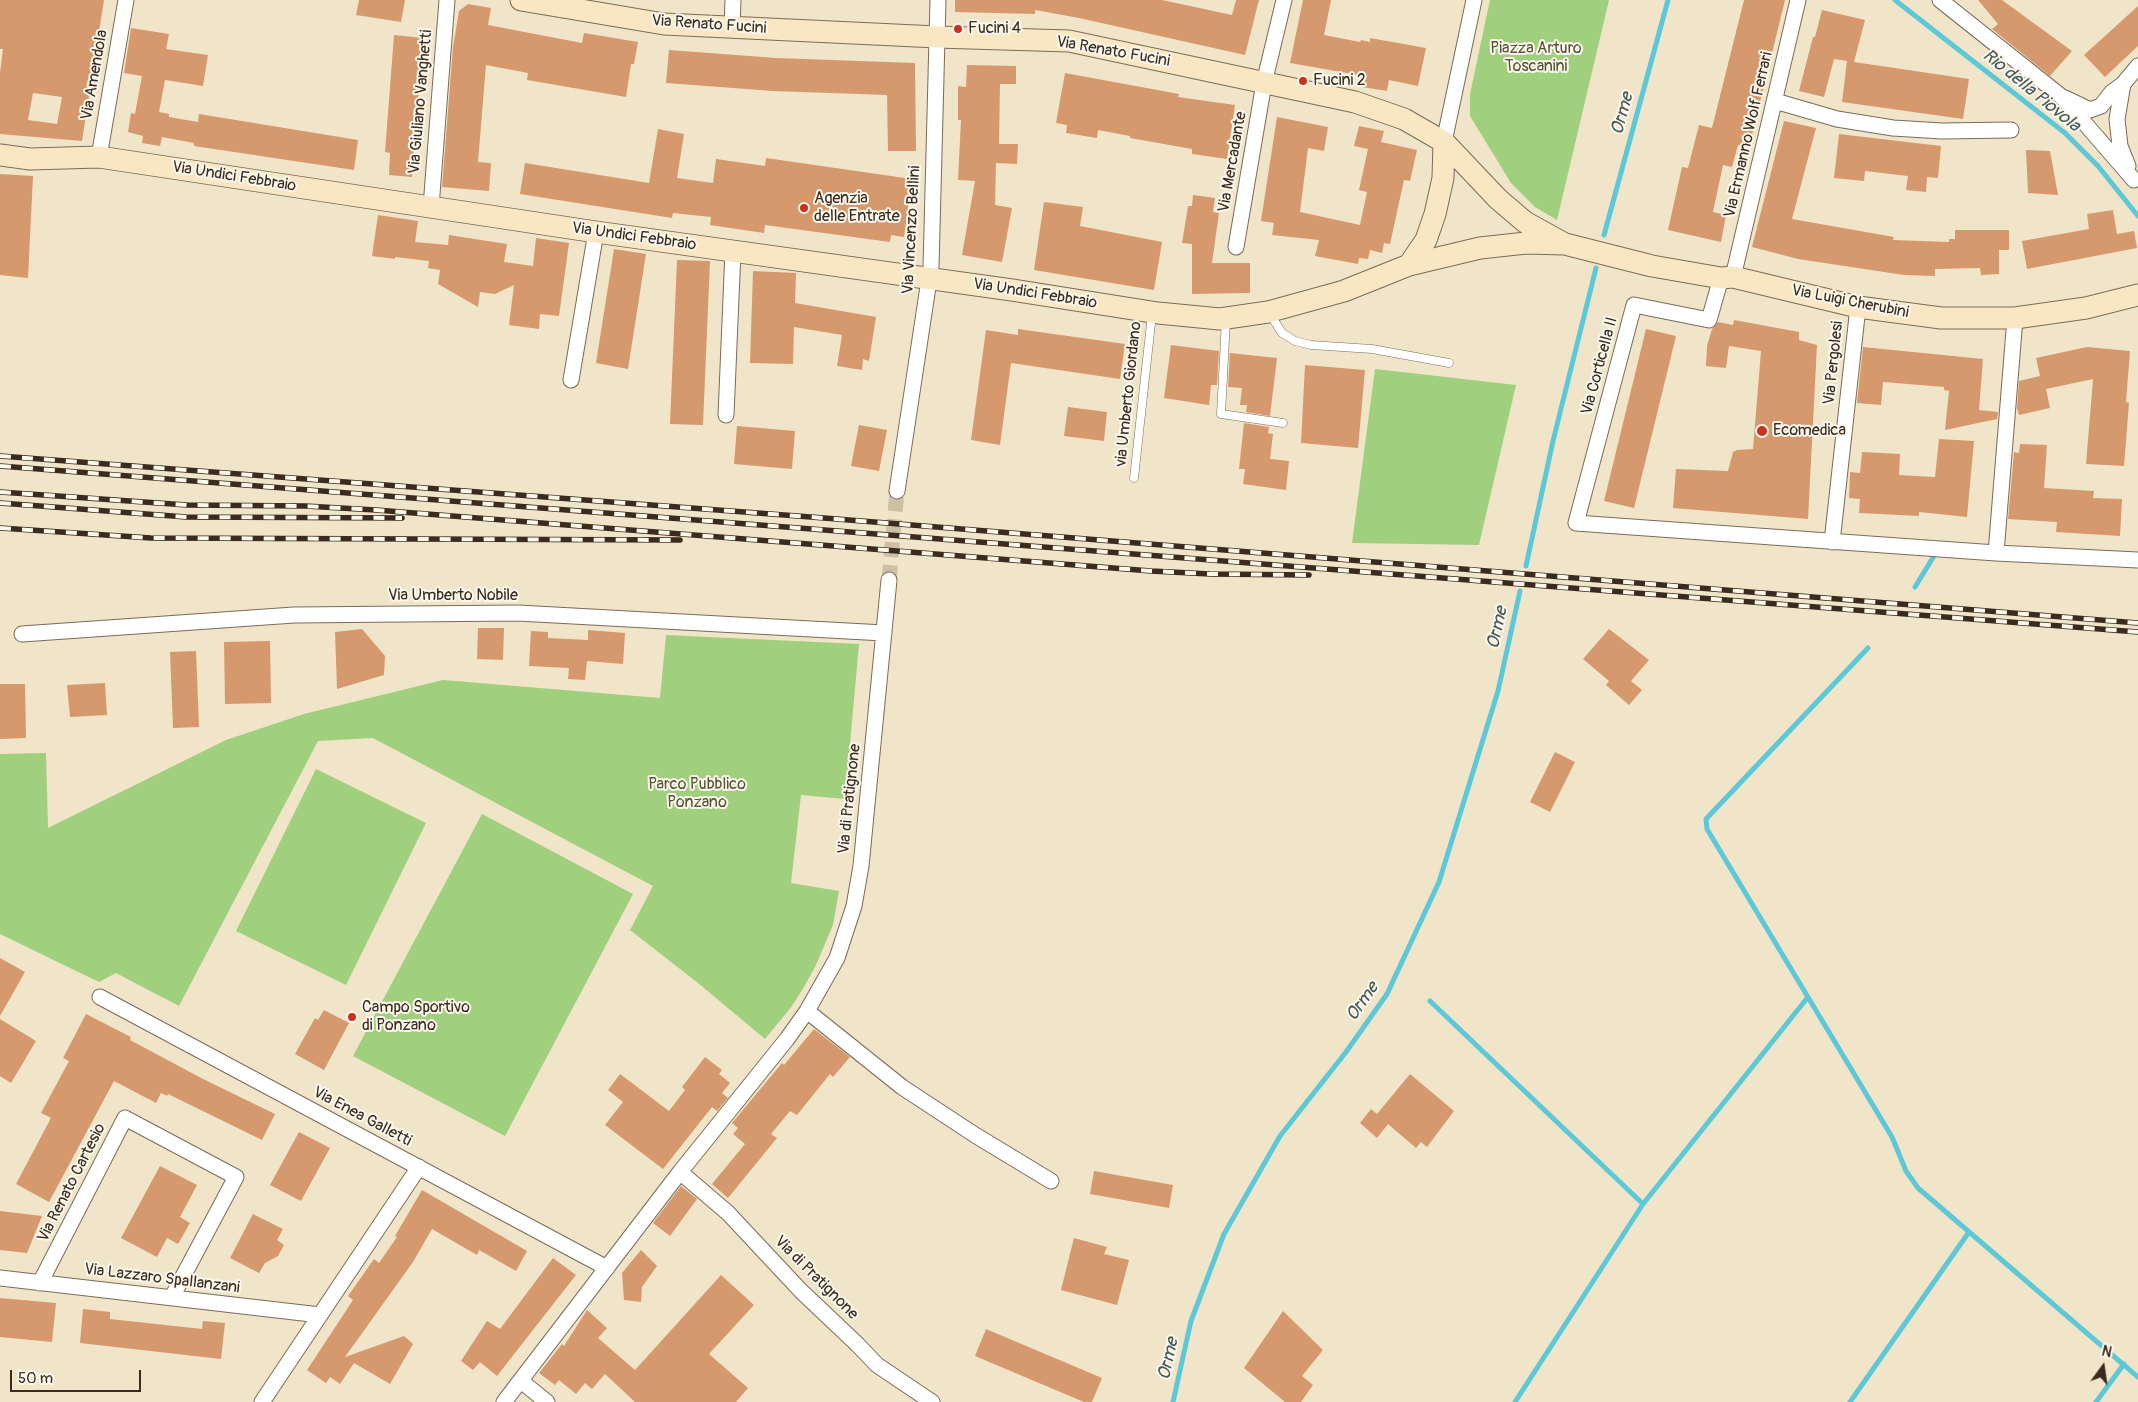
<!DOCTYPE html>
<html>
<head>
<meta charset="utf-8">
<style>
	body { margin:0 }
	#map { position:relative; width:2138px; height:1402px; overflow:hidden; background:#f0e5c8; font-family:Pangolin,sans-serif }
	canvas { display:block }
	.north { position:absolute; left:2078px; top:1342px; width:50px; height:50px; -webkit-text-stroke:4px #fbf7ec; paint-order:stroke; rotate:14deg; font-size:14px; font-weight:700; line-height:20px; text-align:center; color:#3b2a1e }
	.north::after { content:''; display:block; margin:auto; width:18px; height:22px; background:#3b2a1e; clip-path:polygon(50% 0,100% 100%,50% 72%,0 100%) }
	.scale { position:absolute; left:10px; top:1370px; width:131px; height:22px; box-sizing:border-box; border:2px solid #3b2a1e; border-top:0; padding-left:6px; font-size:15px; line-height:18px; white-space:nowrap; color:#3b2a1e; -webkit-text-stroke:4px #fbf7ec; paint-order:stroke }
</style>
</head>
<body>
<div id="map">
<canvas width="2138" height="1402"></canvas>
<div class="north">N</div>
<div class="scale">50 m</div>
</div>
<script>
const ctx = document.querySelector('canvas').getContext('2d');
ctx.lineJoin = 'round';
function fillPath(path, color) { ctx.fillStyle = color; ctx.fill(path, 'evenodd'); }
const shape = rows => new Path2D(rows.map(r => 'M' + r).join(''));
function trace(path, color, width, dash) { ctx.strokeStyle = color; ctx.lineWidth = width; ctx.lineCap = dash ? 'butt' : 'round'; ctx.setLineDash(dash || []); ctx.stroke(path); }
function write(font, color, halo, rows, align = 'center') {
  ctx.font = font + ' Pangolin,sans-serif'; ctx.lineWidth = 4; ctx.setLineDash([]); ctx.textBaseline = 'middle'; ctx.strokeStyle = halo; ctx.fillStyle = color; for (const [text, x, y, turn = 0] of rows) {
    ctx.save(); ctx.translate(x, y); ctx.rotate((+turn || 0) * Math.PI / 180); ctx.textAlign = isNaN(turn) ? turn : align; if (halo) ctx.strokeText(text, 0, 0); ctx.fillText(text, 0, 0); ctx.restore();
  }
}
fillPath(shape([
	[1490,0,1609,0,1557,220,1535,207,1511,183,1470,116,1470,94],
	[1375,369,1516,385,1479,545,1352,543],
	[666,635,859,644,845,799,801,795,791,883,839,891,833,925,816,965,804,987,792,1006,765,1039,698,983,630,930,653,886,373,738,318,741,179,1006,116,973,99,982,0,934,0,754,46,753,48,828,226,740,304,714,443,680,660,698],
	[316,769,426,823,346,985,236,931],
	[482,814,633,894,505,1136,353,1056]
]), '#a0cf7e');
trace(shape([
	[1895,0,2065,133,2098,166,2138,216],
	[1604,235,1668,0],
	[1526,566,1553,441,1596,268],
	[1915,587,1937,551],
	[1868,648,1706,819,1707,829,1892,1137,1906,1171,1918,1188,2138,1377],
	[1430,1001,1643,1204],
	[1173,1402,1191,1321,1224,1234,1280,1136,1346,1052,1387,994,1439,882,1498,691,1520,591],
	[1515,1402,1643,1204,1808,997],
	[1850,1402,1969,1232],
	[2096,1402,2124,1364]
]), '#5dc8d7', 5);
fillPath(shape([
	[0,0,104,0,82,141,0,134,0,73,3,49,0,49],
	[33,93,62,97,57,124,28,120],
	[359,0,405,0,401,22,356,15],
	[955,0,1162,0,1232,15,1236,0,1259,0,1245,55,1079,18,1035,10,1035,14,955,12],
	[1303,0,1331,0,1324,35,1360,42,1361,40,1370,42,1370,38,1426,48,1418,86,1389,80,1387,91,1362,87,1364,76,1290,63],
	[1744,0,1785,0,1749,147,1738,145,1732,167,1723,165,1713,212,1726,215,1721,242,1668,230,1682,167,1688,168,1699,125,1712,128],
	[1978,0,2002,0,2072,51,2050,76,1992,29,1998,24],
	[468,4,491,8,488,25,582,43,584,33,638,42,634,64,631,64,626,97,527,80,528,73,486,65,478,162,491,163,489,191,442,187,453,47,459,11],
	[2138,6,2138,46,2105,77,2084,55],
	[1822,10,1865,20,1854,62,1969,79,1963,119,1842,102,1847,61,1834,59,1824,97,1799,91,1813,37,1815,37],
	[131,28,169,34,166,49,208,55,203,86,165,80,159,112,169,114,169,117,198,122,199,114,358,140,354,170,194,146,194,143,162,137,160,146,142,143,143,136,128,132,131,113,135,114,142,76,124,73],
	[394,35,423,38,412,177,389,175,390,153,385,152],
	[669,50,776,58,915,63,916,151,888,151,887,95,773,91,666,83],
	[967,65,1016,66,1016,84,1000,84,999,144,1018,144,1017,164,996,163,995,205,1012,208,1002,262,962,255,975,181,958,180,961,120,958,120,958,86,966,87],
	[1065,73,1179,94,1178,97,1235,105,1227,159,1192,154,1192,149,1130,138,1130,136,1098,130,1097,138,1066,133,1067,125,1056,123],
	[1277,117,1328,127,1324,151,1308,148,1300,212,1360,225,1367,192,1359,190,1368,149,1354,146,1359,126,1384,131,1381,142,1417,150,1410,181,1404,180,1390,244,1384,243,1382,253,1370,250,1368,259,1359,258,1358,264,1315,256,1319,240,1272,235,1274,223,1261,221],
	[1784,121,1816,128,1792,219,1894,237,1893,240,1949,242,1949,239,1955,239,1955,230,2009,230,2009,250,1999,250,1999,274,1981,275,1980,268,1935,269,1935,276,1904,275,1798,259,1752,247],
	[658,129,684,134,677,178,713,183,716,159,765,166,766,158,912,179,904,237,891,235,890,242,765,225,764,233,710,225,711,217,673,213,672,218,520,194,525,163,649,183],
	[1839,134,1941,146,1938,178,1927,177,1926,192,1906,190,1908,176,1865,171,1864,181,1834,178],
	[2026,150,2050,151,2058,195,2028,193],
	[0,174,33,176,28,278,0,275],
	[1193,195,1215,198,1213,212,1219,213,1212,263,1250,263,1250,293,1192,294,1192,244,1182,243,1188,206,1192,206],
	[1044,202,1083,207,1080,226,1162,242,1154,290,1034,270],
	[2113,210,2117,234,2134,231,2137,248,2027,269,2022,241,2089,229,2087,214],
	[378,215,418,221,415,242,448,245,449,235,507,244,504,262,533,266,536,238,569,243,559,316,540,314,539,329,509,325,514,285,495,294,480,292,478,307,438,284,440,270,428,268,429,261,395,257,395,259,372,256],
	[614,249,646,254,628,369,596,363],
	[677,260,710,261,703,425,670,424],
	[753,271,796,273,795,303,876,317,869,361,863,359,862,370,837,366,842,335,794,327,793,364,750,363],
	[1734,320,1799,332,1799,340,1817,345,1808,519,1673,508,1676,469,1728,471,1733,452,1737,450,1753,449,1761,351,1729,346,1726,368,1706,366,1707,346,1712,329,1718,322,1733,325],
	[1018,329,1125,344,1120,379,1011,363,1000,445,971,440,986,330,1018,335],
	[1646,329,1676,336,1634,508,1604,501],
	[1171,345,1219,351,1217,385,1211,385,1209,405,1164,398],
	[1863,347,1983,359,1979,410,1998,412,1997,419,1945,430,1949,391,1944,390,1944,387,1883,382,1881,405,1857,403],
	[2087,347,2130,351,2126,402,2129,403,2124,466,2086,464,2093,379,2046,389,2050,408,2019,415,2017,408,2019,381,2040,376,2036,358],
	[1230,353,1277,358,1270,416,1246,412,1247,405,1240,405,1242,388,1228,387],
	[1305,365,1365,370,1358,448,1301,443],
	[1068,407,1107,412,1104,441,1064,436],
	[1244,423,1269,427,1268,433,1273,434,1270,459,1289,461,1286,490,1243,484,1245,469,1239,469],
	[859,425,887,430,879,471,851,466],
	[737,426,795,431,792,469,734,464],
	[1939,439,1974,441,1967,517,1919,512,1919,516,1859,513,1860,499,1849,498,1850,472,1860,473,1862,452,1900,454,1899,475,1935,477],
	[2020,444,2047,445,2044,488,2094,491,2093,498,2122,499,2120,536,2056,532,2057,522,2008,519,2014,452,2019,453],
	[478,628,504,628,503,660,477,659],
	[362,629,385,656,384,675,337,689,335,632],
	[1609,629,1649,660,1631,681,1642,690,1629,705,1606,685,1609,681,1583,659],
	[588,630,625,633,623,664,587,661,585,680,568,679,569,668,529,666,531,631,548,632,548,638,588,640],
	[270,641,271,703,225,704,224,642],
	[196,651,199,727,173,728,170,652],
	[105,683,107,715,70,717,67,685],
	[0,684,25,684,26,738,0,739],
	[1555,752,1575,762,1550,812,1530,802],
	[0,958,25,972,0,1016],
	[324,1010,349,1023,324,1070,295,1054,315,1018,318,1020],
	[86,1014,131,1037,130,1040,203,1079,275,1114,262,1140,168,1094,167,1096,161,1093,156,1103,114,1081,49,1202,16,1184,51,1118,41,1113,69,1061,63,1058],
	[0,1019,36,1041,11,1083,0,1076],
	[814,1029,850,1057,833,1077,830,1074,797,1115,790,1111,771,1134,777,1138,728,1198,712,1184,745,1144,733,1134,738,1128,732,1123,782,1063,784,1065],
	[705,1057,722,1070,719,1074,730,1083,722,1093,728,1098,717,1111,712,1107,663,1169,605,1125,623,1102,608,1090,620,1074,669,1111,685,1090,682,1087],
	[1410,1074,1454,1111,1427,1147,1421,1142,1416,1148,1388,1124,1377,1138,1360,1123,1371,1109,1377,1114],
	[299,1132,330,1148,301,1201,270,1185],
	[160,1166,197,1185,180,1217,190,1223,178,1244,167,1238,157,1257,121,1238],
	[1094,1171,1173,1185,1169,1208,1090,1194],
	[681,1186,697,1199,670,1236,653,1223],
	[422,1190,527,1251,516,1271,479,1250,477,1255,432,1229,413,1262,345,1357,404,1336,413,1344,390,1384,354,1363,340,1384,330,1377,326,1383,307,1370,353,1300,348,1296,374,1259,379,1263,397,1237,395,1236],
	[0,1211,42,1216,27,1253,0,1250],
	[253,1214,283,1229,277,1240,284,1245,278,1256,265,1263,259,1273,230,1258],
	[1074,1238,1107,1247,1104,1254,1129,1260,1117,1305,1061,1290],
	[641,1250,657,1266,642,1287,641,1302,624,1300,622,1273],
	[553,1258,576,1275,497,1376,480,1362,473,1370,461,1361,487,1321,500,1329],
	[721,1275,754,1305,709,1354,748,1388,736,1402,635,1402,605,1374,592,1389,585,1383,576,1394,559,1380,555,1385,539,1373,562,1344,564,1346,587,1310,607,1328,598,1338,635,1370],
	[0,1298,56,1303,52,1342,0,1337],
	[83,1309,110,1312,110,1319,202,1329,203,1321,225,1323,221,1359,80,1343],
	[1283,1311,1323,1350,1302,1376,1313,1385,1301,1402,1285,1402,1244,1368],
	[986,1329,1102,1378,1092,1402,1084,1402,975,1356]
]), '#d6996e');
trace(shape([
	[889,580,897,491]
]), '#ccc0a6', 15, [15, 8]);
const lane = shape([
	[1270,314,1282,333,1295,341,1311,345,1372,349,1449,363],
	[1226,320,1221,414,1283,423],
	[1134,478,1152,314]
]);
const street = shape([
	[1940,0,2062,97,2134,180],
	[732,27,733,0],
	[2065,98,2090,110,2101,106,2112,92,2123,84],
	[1775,101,1837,119,1893,128,1942,131,2011,130],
	[1444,142,1474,0],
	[99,157,126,0],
	[2128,166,2120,146,2117,119,2123,84,2138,66],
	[431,207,447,0],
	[1236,247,1264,83,1284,0],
	[1733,277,1798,0],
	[1721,278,1709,320,1634,305,1576,523,1996,553,2138,560],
	[571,380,596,232],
	[726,415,733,251],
	[897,491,931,267,938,0],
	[1832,542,1858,307],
	[1996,553,2015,318],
	[22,634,294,615,518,613,884,633],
	[100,997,607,1268],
	[807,1011,902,1087,975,1135,1051,1181],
	[680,1172,728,1213,801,1291,858,1345,877,1365,932,1402],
	[0,1278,320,1315],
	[40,1283,125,1118,236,1177,172,1297],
	[521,1381,547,1402],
	[262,1402,419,1167],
	[504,1402,680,1172,787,1039,807,1011,837,958,854,906,861,866,889,580]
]);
const secondary = shape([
	[521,0,664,24,937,37,1069,41,1355,102,1404,119,1444,142,1498,199,1525,222,1563,243],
	[0,155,30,159,99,157,596,232,1012,290,1158,313,1220,319,1268,312,1344,291,1409,265,1480,248,1526,243,1565,244,1652,266,1721,278,1733,277,1858,307,1941,318,2015,318,2086,308,2138,295],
	[1409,265,1426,240,1435,214,1443,178,1444,142]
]);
trace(lane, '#7a6b5a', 9);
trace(street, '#7a6b5a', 17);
trace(secondary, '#7a6b5a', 23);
trace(lane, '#fff', 8);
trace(street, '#fff', 15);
trace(secondary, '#f9e7c3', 21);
const rail = shape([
	[0,456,824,518,2138,623],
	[0,466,2138,632],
	[0,492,187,505,305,506,376,510,1151,571,1210,574,1309,575],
	[0,503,186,517,402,518],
	[0,528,151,538,680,540]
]);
trace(rail, '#3b2a1e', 5.5);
trace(rail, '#fbf7ec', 4, [11]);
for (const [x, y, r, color] of [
	[958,29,5,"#c8321e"],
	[1303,81,5,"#c8321e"],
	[804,208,5,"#c8321e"],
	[1762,431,6,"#c8321e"],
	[352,1017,5,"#c8321e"]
]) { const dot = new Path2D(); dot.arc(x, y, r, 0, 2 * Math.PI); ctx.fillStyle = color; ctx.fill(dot); trace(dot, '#fbf7ec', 2); }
write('16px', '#3b2a1e', '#fbf7ec', [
	["Via Renato Fucini",709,25,4],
	["Via Renato Fucini",1113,52,10],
	["Via Amendola",95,75,-80],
	["Via Giuliano Vanghetti",421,102,-85],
	["Via Ermanno Wolf Ferrari",1749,135,-77],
	["Via Mercadante",1233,162,-80],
	["Via Undici Febbraio",234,177,9],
	["Via Vincenzo Bellini",912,230,-87],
	["Via Undici Febbraio",634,237,8],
	["Via Undici Febbraio",1035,294,9],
	["Via Luigi Cherubini",1850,302,11],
	["Via Pergolesi",1834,363,-84],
	["Via Corticella II",1600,366,-75],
	["via Umberto Giordano",1129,394,-84],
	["Via Umberto Nobile",453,596],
	["Via di Pratignone",850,799,-84],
	["Via Enea Galletti",362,1117,28],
	["Via Renato Cartesio",72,1183,-63],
	["Via di Pratignone",816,1278,45],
	["Via Lazzaro Spallanzani",162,1279,7]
]);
write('16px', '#3b2a1e', '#fbf7ec', [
	["Fucini 4",968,29],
	["Fucini 2",1313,81],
	["Agenzia",814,199],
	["delle Entrate",814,217],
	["Ecomedica",1773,431],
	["Campo Sportivo",362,1008],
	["di Ponzano",362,1026]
], 'left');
write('16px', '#545336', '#fbf7ec', [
	["Piazza Arturo",1536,49],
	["Toscanini",1536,67],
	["Parco Pubblico",697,785],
	["Ponzano",697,803]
]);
write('italic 18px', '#455956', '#fbf7ec', [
	["Rio della Piovola",2031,91,39],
	["Orme",1623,114,-75],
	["Orme",1498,628,-78],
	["Orme",1363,1002,-55],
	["Orme",1169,1359,-78]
]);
</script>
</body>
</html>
